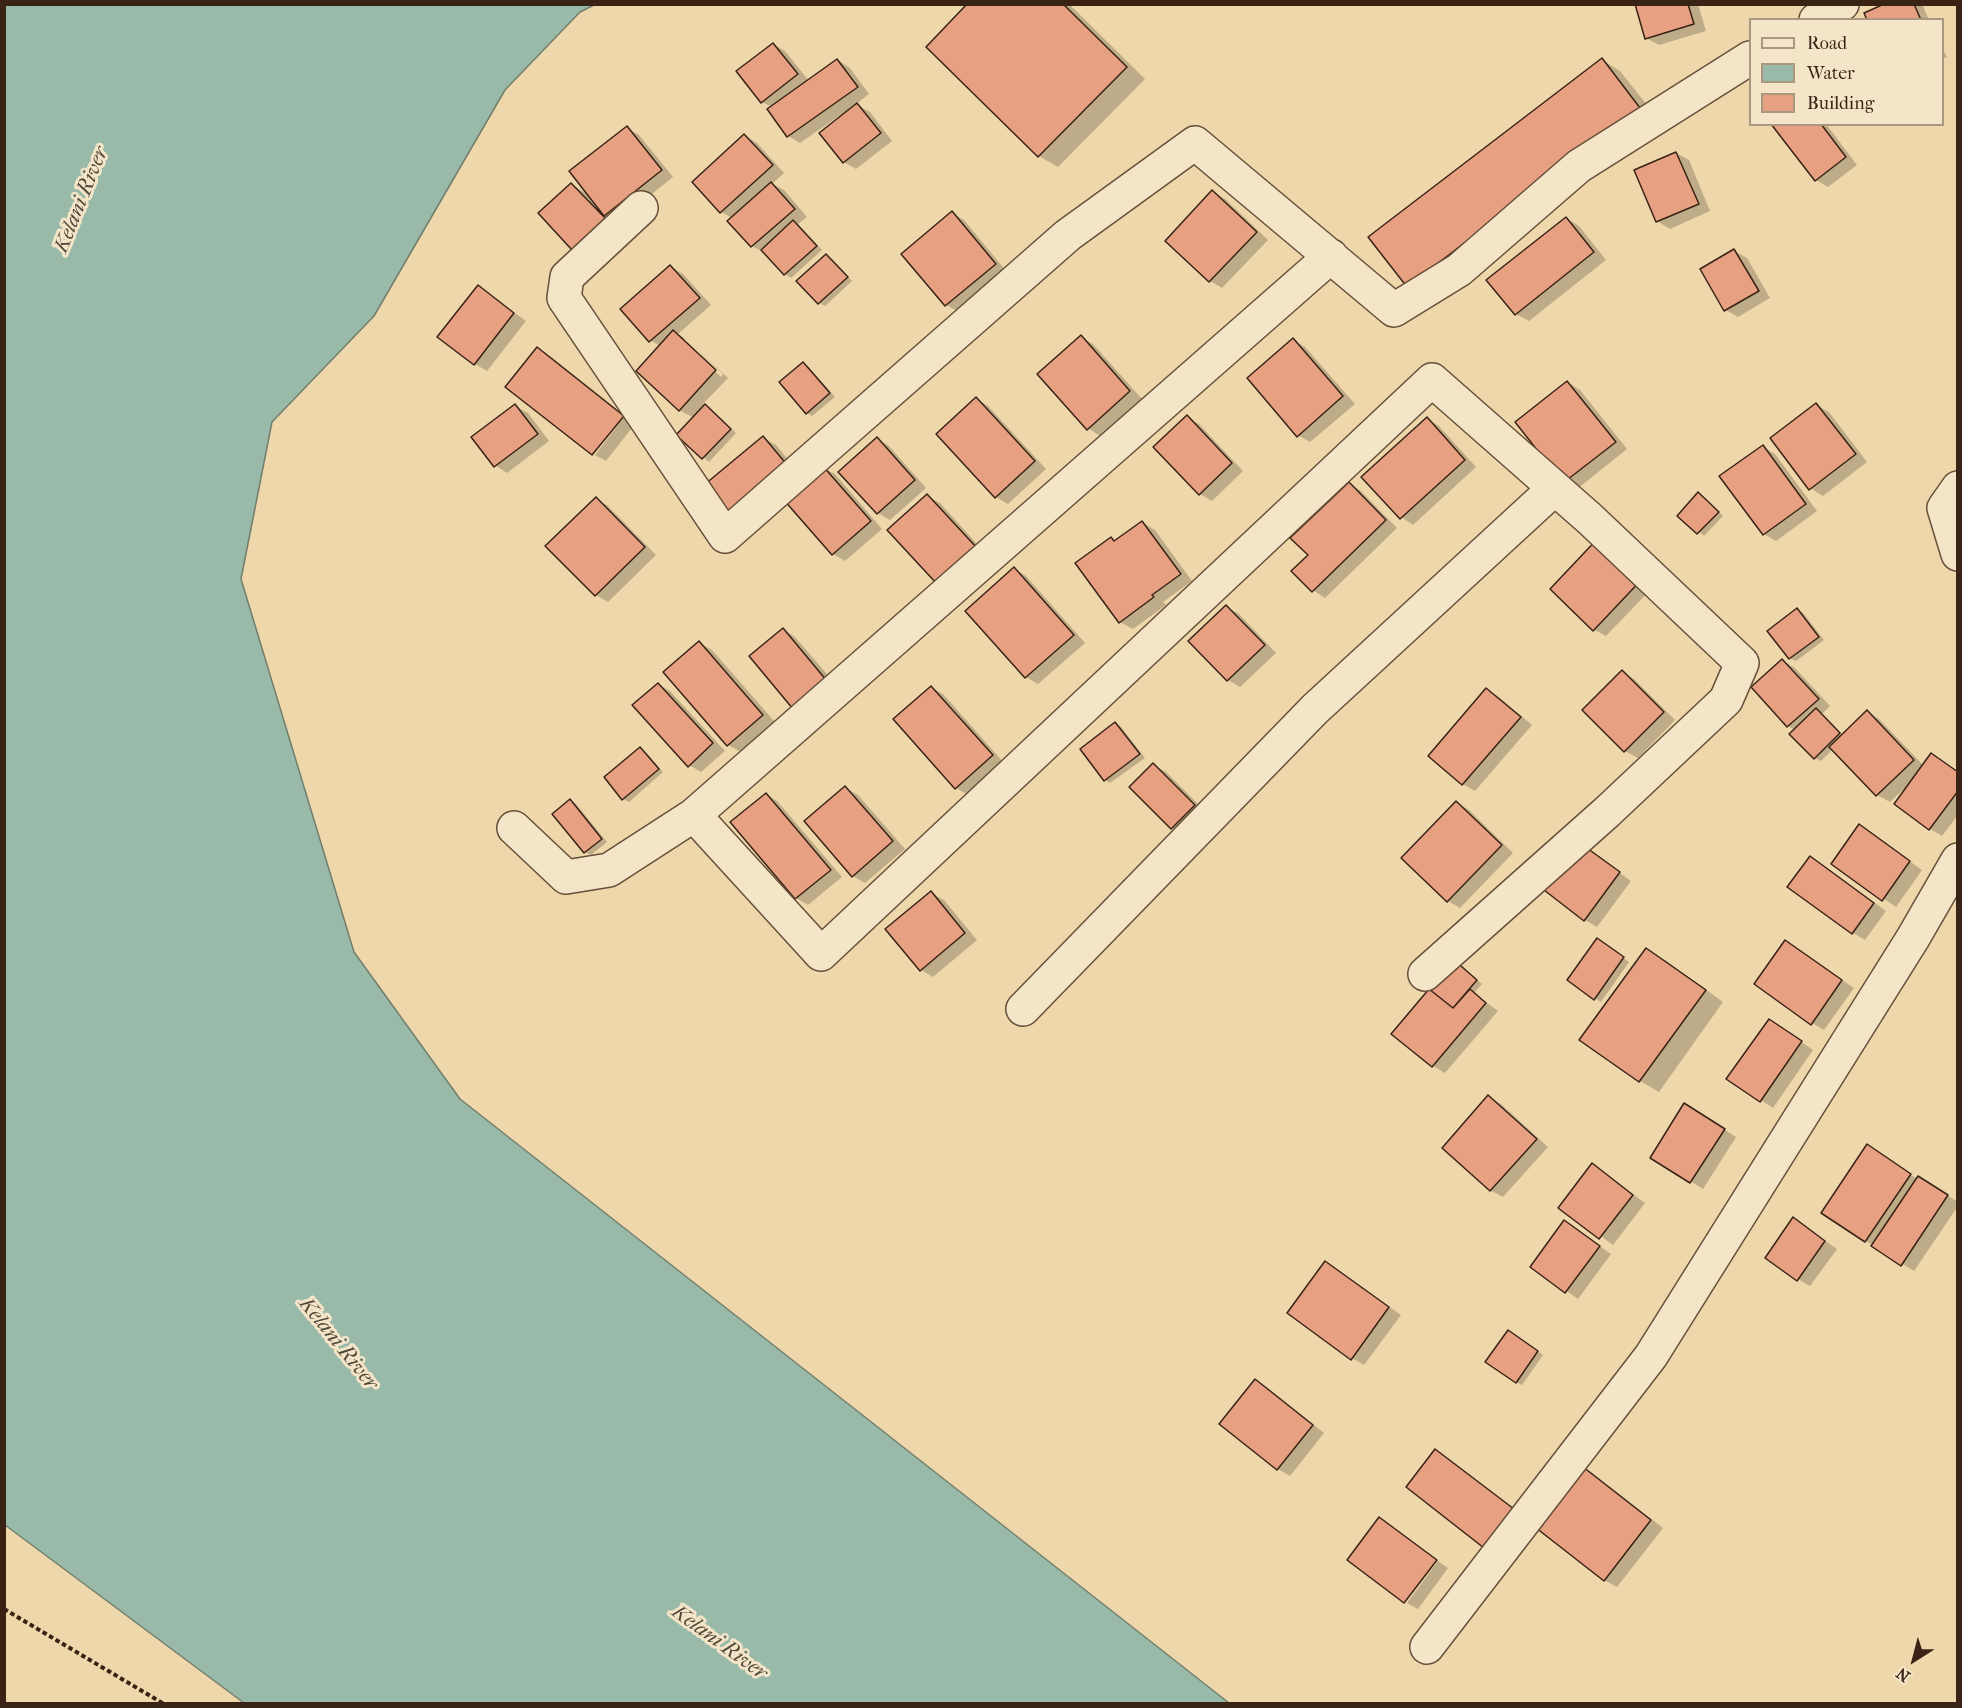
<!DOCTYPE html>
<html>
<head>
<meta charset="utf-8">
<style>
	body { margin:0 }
	#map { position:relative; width:1962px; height:1708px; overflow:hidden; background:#eed7aa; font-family:"IM FELL French Canon",serif }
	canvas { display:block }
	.frame { position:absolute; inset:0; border:6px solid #382314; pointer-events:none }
	.legend { position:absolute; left:1749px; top:18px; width:195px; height:108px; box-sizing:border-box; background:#f4e5c8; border:2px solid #a99780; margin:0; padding:8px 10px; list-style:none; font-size:18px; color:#382314 }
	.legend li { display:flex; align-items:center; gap:12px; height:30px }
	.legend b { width:30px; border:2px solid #a99780 }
	.north { position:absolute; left:1884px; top:1630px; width:60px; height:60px; -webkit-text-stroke:4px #f4e5c8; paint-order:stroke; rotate:216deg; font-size:16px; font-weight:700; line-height:24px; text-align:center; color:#382314 }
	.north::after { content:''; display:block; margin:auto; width:21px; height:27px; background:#382314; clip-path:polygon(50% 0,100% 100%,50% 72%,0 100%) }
</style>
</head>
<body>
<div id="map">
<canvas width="1962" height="1708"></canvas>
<div class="frame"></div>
<ul class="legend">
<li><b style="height:8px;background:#f4e5c8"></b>Road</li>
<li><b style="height:16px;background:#99baa9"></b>Water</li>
<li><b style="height:16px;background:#e7a082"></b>Building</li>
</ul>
<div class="north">N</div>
</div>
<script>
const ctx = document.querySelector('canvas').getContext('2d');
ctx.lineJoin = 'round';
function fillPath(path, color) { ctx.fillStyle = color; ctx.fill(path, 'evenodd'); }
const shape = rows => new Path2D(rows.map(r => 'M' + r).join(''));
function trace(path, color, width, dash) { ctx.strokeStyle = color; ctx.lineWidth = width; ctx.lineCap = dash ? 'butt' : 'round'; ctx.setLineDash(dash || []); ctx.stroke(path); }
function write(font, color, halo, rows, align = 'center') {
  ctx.font = font + ' "IM FELL French Canon",serif'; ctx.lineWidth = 6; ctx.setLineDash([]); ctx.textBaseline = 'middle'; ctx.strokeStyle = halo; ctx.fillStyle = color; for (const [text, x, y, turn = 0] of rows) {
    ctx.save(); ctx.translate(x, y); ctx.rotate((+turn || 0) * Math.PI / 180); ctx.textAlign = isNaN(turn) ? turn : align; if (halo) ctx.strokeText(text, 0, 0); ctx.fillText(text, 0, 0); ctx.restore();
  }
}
const water = shape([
	[4,5,594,5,580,12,505,90,374,316,272,422,241,579,354,952,460,1099,1229,1703,244,1703,5,1525,4,5]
]);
fillPath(water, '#99baa9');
trace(water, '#727e6d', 1.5);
fillPath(shape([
	[969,4,1069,4,1145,79,1058,167,1039,156,928,47],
	[1637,4,1698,4,1706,31,1659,45,1646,38],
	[1887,4,1922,4,1929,20,1868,20],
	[773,44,785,51,809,81,838,60,850,68,869,94,856,104,870,112,892,141,856,169,844,162,843,116,842,114,800,143,788,136,772,107,762,102],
	[1942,48,1947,57,1942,59],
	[1602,60,1620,71,1658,119,1408,285],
	[1773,124,1826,124,1857,165,1828,187,1816,180],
	[627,128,639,135,673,177,617,222,608,216,585,256,571,184,589,195],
	[744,135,757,143,784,173,772,184,784,190,807,217,798,224,822,250,791,278,785,274,765,253,752,246,732,218,721,212],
	[1676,153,1689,160,1710,211,1670,229,1657,221,1636,171],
	[1213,192,1225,199,1268,240,1222,288,1210,281,1167,241],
	[952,213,964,220,1007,272,959,312,946,305],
	[1566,218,1579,226,1606,260,1529,321,1516,314],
	[1734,251,1747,258,1770,298,1738,317,1726,310],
	[826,255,832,259,852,281,825,306,819,303],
	[671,267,683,274,711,305,678,334,686,339,728,378,703,404,711,409,736,433,709,462,678,435,694,418,679,410,660,346,650,340],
	[685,338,723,374,721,377,682,340],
	[478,287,526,321,487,371,475,364],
	[1081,337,1093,344,1142,399,1100,436,1088,428],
	[1293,340,1305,347,1355,404,1310,442,1298,435],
	[537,349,550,356,623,414,592,453],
	[803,364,809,367,835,397,812,416,807,413],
	[1567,382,1580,390,1627,449,1577,489,1564,481],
	[976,399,988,406,1046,469,1008,504,996,497],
	[1816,405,1829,412,1867,462,1823,496,1810,488],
	[515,406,528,413,549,441,507,473,495,465],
	[625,416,635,424,606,461,595,455],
	[1187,417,1199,424,1243,471,1212,501,1200,494],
	[1427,419,1439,426,1476,467,1413,525,1401,517],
	[763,438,776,445,806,481,822,467,835,474,882,529,845,561,833,554,783,497],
	[877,439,889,446,926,488,890,520,878,513],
	[1763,447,1775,454,1817,511,1776,541,1764,534],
	[1349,483,1361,491,1397,528,1325,598,1313,590,1310,555],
	[1698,494,1723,516,1704,536,1679,516],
	[927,496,940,503,988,556,889,531],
	[596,499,608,506,656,555,608,602,596,595,548,546],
	[1142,522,1155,530,1192,581,1163,602,1166,605,1133,629,1120,622,1111,539,1116,542],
	[1014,569,1026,576,1085,643,1038,684,1026,677],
	[1656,584,1606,636,1593,629,1552,589],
	[1226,607,1239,614,1276,653,1240,687,1228,680],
	[1797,610,1803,613,1824,640,1796,661,1790,658],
	[783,629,795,637,839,688,794,708],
	[699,643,712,650,775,722,741,752,728,745,665,672],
	[1783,661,1795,668,1830,706,1822,714,1843,735,1867,712,1879,719,1924,766,1958,772,1958,815,1942,836,1930,829,1908,785,1890,802,1877,795,1833,749,1821,761,1815,758,1795,730,1788,726,1753,688],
	[1622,672,1634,679,1675,720,1638,758,1625,751,1584,710],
	[658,684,670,691,725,751,701,772,689,765],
	[931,687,944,695,1004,763,968,795,956,788],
	[1487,690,1499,697,1532,725,1475,791,1463,784],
	[1116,723,1121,727,1145,758,1110,783,1105,780],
	[641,749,646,752,663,772,629,802,623,799],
	[1153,765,1166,772,1207,813,1185,835,1172,828,1131,787],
	[845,788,858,795,905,849,865,883,853,876],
	[766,794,778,802,842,877,808,905,796,898],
	[570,800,576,804,607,842,591,855,585,852],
	[1457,803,1469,810,1513,853,1460,908,1448,901],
	[1860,826,1922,870,1896,907,1833,864],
	[1580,845,1631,881,1597,927,1585,920],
	[1822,865,1886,911,1865,940,1853,933],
	[931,893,944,900,977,940,933,977,921,970],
	[1786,942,1854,988,1824,1030,1812,1023],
	[1603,943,1629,962,1601,1002,1569,980],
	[1646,950,1665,960,1723,1002,1659,1092,1640,1081,1582,1039],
	[1459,965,1482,984,1474,993,1498,1011,1445,1073,1433,1066],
	[1781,1028,1813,1050,1773,1108,1728,1079],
	[1489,1097,1501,1104,1548,1147,1503,1197,1490,1190],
	[1697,1112,1736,1137,1703,1189,1652,1157],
	[1880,1153,1917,1179,1931,1185,1958,1202,1958,1206,1914,1271,1866,1241],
	[1593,1165,1645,1203,1613,1245,1561,1207],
	[1794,1219,1837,1249,1810,1286,1798,1279],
	[1565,1222,1611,1254,1578,1299,1532,1267],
	[1326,1263,1401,1315,1364,1365,1352,1358],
	[1514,1335,1543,1355,1522,1385,1516,1382],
	[1256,1381,1268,1388,1324,1433,1290,1476,1278,1469],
	[1436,1451,1448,1458,1525,1518],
	[1579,1465,1591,1472,1663,1528,1617,1587,1604,1580],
	[1438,1561,1448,1568,1418,1609,1407,1603]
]), '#0003');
const building = shape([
	[967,4,1063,4,1127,67,1038,157,926,47,967,4],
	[1635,4,1688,4,1694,24,1645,39,1635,4],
	[1884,4,1914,4,1921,20,1867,20,1864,13,1884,4],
	[773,43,798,74,761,103,736,71,773,43],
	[1602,58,1640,108,1407,287,1368,237,1602,58],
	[837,59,858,87,787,137,767,109,837,59],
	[857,103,881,133,843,163,819,133,857,103],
	[1771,124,1821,124,1846,157,1815,181,1771,124],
	[627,126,662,170,604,216,569,171,627,126],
	[744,134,773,165,720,213,692,182,744,134],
	[1676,152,1699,204,1656,222,1634,170,1676,152],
	[771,182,795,209,751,247,727,221,771,182],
	[571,183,606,219,572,250,538,213,571,183],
	[1212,190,1257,232,1209,282,1165,241,1212,190],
	[952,211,996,264,945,306,901,254,952,211],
	[1566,217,1594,252,1515,315,1486,280,1566,217],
	[793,220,817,246,784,275,761,250,793,220],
	[1734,249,1759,291,1724,311,1700,269,1734,249],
	[826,254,848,277,818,304,796,281,826,254],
	[670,265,700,298,649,342,620,309,670,265],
	[478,285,514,313,474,365,437,337,478,285],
	[673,330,716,370,679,411,636,371,673,330],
	[1081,335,1130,391,1087,430,1037,374,1081,335],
	[1293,338,1343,396,1297,437,1247,378,1293,338],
	[537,347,624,416,592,455,505,387,537,347],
	[803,362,830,393,806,414,779,382,803,362],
	[1567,381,1616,442,1563,483,1515,422,1567,381],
	[976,397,1035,461,995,498,936,434,976,397],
	[1816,403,1856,454,1809,490,1770,438,1816,403],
	[515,404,538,434,494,467,471,437,515,404],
	[705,404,731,429,702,459,676,435,705,404],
	[1187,415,1232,463,1199,495,1153,447,1187,415],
	[1427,417,1465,460,1400,519,1361,477,1427,417],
	[763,436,793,472,734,521,704,485,763,436],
	[877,437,915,480,877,514,838,472,877,437],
	[1763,445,1806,504,1763,535,1719,476,1763,445],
	[822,465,871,521,832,555,783,499,822,465],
	[1349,482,1386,520,1312,592,1291,571,1308,555,1290,538,1349,482],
	[1698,492,1719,512,1697,534,1677,516,1698,492],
	[927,494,977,548,937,584,887,530,927,494],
	[596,497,645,547,595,596,545,546,596,497],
	[1142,521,1181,574,1152,595,1154,597,1119,623,1075,563,1111,537,1114,541,1142,521],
	[1601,535,1645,576,1593,631,1550,589,1601,535],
	[1014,567,1074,635,1025,678,965,611,1014,567],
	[1226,605,1265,645,1227,681,1188,641,1226,605],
	[1797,608,1819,637,1789,659,1767,631,1797,608],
	[783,628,827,681,793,709,749,656,783,628],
	[699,641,763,715,727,746,663,672,699,641],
	[1782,659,1819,699,1787,727,1751,687,1782,659],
	[1622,670,1664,712,1624,752,1582,710,1622,670],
	[658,683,713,743,688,767,632,705,658,683],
	[931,686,993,755,955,789,893,719,931,686],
	[1486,688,1521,717,1462,785,1428,756,1486,688],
	[1816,708,1840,733,1814,759,1789,734,1816,708],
	[1867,710,1914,760,1876,796,1829,747,1867,710],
	[1115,722,1140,754,1104,781,1080,749,1115,722],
	[640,747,659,769,622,800,604,777,640,747],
	[1931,753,1958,772,1958,791,1929,830,1894,804,1931,753],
	[1153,763,1195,805,1171,829,1129,787,1153,763],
	[845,786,893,841,852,877,804,821,845,786],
	[766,793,831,870,795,899,730,822,766,793],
	[570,799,602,839,584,853,552,814,570,799],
	[1456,801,1502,845,1447,902,1401,858,1456,801],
	[1859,824,1910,861,1882,901,1831,864,1859,824],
	[1580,843,1620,872,1584,921,1544,890,1580,843],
	[1810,856,1874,903,1852,934,1787,887,1810,856],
	[931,891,965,933,920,971,885,929,931,891],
	[1597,938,1624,957,1594,1000,1567,980,1597,938],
	[1785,940,1842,980,1811,1025,1754,984,1785,940],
	[1646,948,1706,990,1639,1082,1579,1040,1646,948],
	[1453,959,1477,980,1453,1008,1429,989,1453,959],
	[1429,989,1453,1008,1470,989,1486,1003,1432,1067,1391,1034,1429,989],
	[1769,1019,1802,1041,1760,1102,1726,1079,1769,1019],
	[1488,1095,1537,1139,1490,1191,1442,1148,1488,1095],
	[1684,1103,1725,1129,1690,1183,1650,1158,1684,1103],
	[1867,1144,1911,1174,1865,1242,1821,1213,1867,1144],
	[1592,1163,1633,1195,1599,1239,1558,1208,1592,1163],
	[1918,1176,1948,1195,1901,1266,1871,1246,1918,1176],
	[1793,1217,1825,1241,1797,1281,1765,1258,1793,1217],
	[1564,1220,1600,1246,1565,1293,1530,1267,1564,1220],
	[1325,1261,1389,1307,1351,1360,1287,1313,1325,1261],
	[1508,1330,1538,1351,1516,1383,1485,1362,1508,1330],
	[1255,1379,1313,1425,1277,1470,1219,1424,1255,1379],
	[1435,1449,1514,1509,1484,1548,1406,1487,1435,1449],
	[1578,1463,1651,1520,1604,1581,1531,1524,1578,1463],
	[1379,1517,1437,1560,1404,1603,1347,1560,1379,1517]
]);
fillPath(building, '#e7a082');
trace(building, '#382314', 1.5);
const street = shape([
	[1816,20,1842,4],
	[641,208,567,277,564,298,725,536,1068,235,1195,143,1394,310,1459,270,1579,166,1750,58],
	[1958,488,1944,508,1958,554],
	[694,815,821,954,1432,380,1590,519,1742,663,1726,700,1607,812,1425,974],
	[514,828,566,877,609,870,694,815,1331,256],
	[1023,1009,1315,709,1555,488],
	[1427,1647,1651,1356,1913,938,1958,860]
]);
trace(street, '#66503a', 36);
trace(shape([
	[4,1609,164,1704]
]), '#382314', 4, [4.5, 3]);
trace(street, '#f4e5c8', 33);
write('italic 21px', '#504939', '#f4e5c8', [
	["Kelani River",82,200,-68],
	["Kelani River",338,1344,51],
	["Kelani River",719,1643,36]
]);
</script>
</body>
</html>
